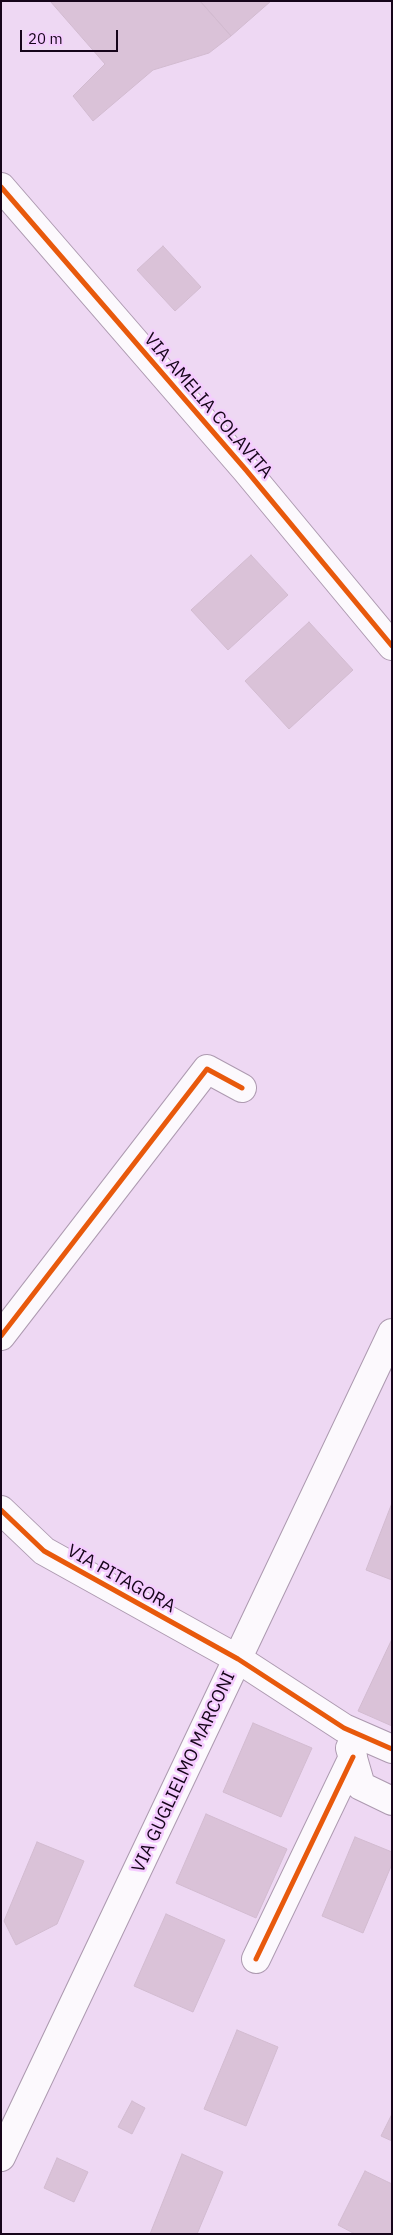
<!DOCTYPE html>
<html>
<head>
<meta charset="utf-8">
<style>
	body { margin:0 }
	#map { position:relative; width:393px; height:2235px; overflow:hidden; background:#eed8f3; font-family:"IBM Plex Sans",sans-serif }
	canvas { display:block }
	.frame { position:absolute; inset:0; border:2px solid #16051a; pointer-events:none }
	.scale { position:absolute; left:20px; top:30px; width:98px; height:22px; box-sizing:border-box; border:2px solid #16051a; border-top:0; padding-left:6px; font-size:15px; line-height:18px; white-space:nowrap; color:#16051a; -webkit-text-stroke:4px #f5ccff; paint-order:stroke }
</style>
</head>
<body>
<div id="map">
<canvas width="393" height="2235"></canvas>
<div class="frame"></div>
<div class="scale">20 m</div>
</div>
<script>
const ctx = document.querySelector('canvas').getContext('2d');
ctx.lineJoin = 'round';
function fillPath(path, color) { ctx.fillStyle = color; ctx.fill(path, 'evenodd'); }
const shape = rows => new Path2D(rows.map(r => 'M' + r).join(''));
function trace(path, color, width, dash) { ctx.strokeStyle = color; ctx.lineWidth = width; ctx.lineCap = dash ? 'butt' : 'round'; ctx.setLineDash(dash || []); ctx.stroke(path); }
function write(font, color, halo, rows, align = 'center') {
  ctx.font = font + ' "IBM Plex Sans",sans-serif'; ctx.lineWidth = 5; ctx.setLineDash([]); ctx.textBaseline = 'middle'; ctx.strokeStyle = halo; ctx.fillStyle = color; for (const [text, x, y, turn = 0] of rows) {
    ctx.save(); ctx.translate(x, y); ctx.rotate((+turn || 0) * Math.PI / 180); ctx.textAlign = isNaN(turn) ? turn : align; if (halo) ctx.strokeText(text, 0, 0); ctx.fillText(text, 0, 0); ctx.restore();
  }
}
const building = shape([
	[50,1,200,1,231,36,209,53,153,70,93,121,73,96,105,64,50,1],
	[200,1,271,1,231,36,200,1],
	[163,246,201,287,175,311,137,270,163,246],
	[251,555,288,595,228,650,191,610,251,555],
	[309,622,353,670,289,729,245,681,309,622],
	[392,1503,392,1580,366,1570,392,1503],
	[392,1639,392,1726,358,1711,392,1639],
	[253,1723,312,1748,281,1817,223,1792,253,1723],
	[206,1814,287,1849,256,1918,176,1883,206,1814],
	[355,1837,392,1852,392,1864,363,1933,322,1916,355,1837],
	[37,1842,84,1861,57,1924,16,1945,4,1921,37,1842],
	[166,1914,225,1940,193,2012,134,1986,166,1914],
	[237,2030,278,2047,246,2126,204,2109,237,2030],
	[132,2101,145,2108,132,2134,118,2127,132,2101],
	[392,2114,392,2141,381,2136,392,2114],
	[182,2154,223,2172,197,2234,150,2234,182,2154],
	[57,2158,88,2172,74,2202,44,2188,57,2158],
	[365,2171,392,2184,392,2234,355,2234,338,2225,365,2171]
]);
fillPath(building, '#dac2d8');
trace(building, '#d2bbd0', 1);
const minor = shape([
	[1,187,246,470,392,646],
	[1,1336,207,1069,242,1088],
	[1,1510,44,1551,238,1659,344,1728,392,1749],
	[350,1748,361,1786,392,1801],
	[256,1959,353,1757]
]);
const secondary = shape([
	[1,2157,392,1333]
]);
trace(minor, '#ad9ab0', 30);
trace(secondary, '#ad9ab0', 30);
trace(minor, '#fcf9fd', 28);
trace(secondary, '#fcf9fd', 28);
trace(shape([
	[1,187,246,470,392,646],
	[1,1336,207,1069,242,1088],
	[1,1510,44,1551,238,1659,344,1728,392,1749],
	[256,1959,353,1757]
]), '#e8590c', 5);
write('18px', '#16051a', '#f5ccff', [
	["VIA AMELIA COLAVITA",208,406,49],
	["VIA PITAGORA",121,1579,29],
	["VIA GUGLIELMO MARCONI",184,1772,-65]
]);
</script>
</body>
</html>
